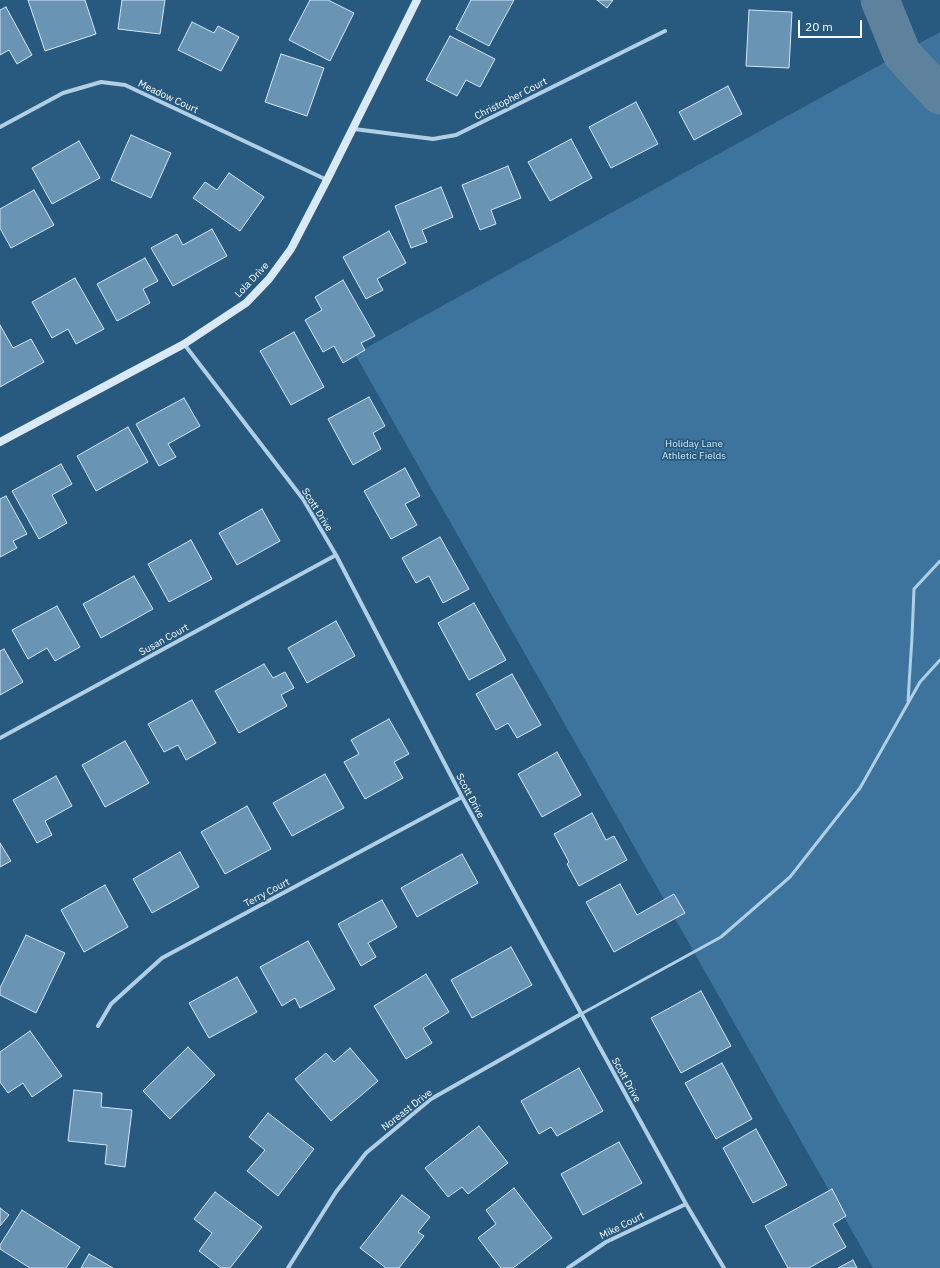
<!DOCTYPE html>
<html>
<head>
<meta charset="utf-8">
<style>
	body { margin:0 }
	#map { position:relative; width:940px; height:1268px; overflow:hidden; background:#285a80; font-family:"IBM Plex Sans",sans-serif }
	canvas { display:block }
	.scale { position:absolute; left:798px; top:20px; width:64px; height:18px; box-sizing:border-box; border:2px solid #fff; border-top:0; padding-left:5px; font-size:12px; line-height:14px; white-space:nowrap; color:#fff; -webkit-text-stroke:3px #285a80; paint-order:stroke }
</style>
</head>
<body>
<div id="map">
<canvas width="940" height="1268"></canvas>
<div class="scale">20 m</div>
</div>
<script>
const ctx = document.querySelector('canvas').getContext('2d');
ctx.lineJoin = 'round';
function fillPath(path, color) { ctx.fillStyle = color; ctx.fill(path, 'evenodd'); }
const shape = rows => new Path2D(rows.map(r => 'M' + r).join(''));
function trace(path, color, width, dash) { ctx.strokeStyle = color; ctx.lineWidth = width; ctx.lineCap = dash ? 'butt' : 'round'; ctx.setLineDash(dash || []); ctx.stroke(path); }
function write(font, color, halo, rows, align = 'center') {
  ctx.font = font + ' "IBM Plex Sans",sans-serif'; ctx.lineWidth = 3.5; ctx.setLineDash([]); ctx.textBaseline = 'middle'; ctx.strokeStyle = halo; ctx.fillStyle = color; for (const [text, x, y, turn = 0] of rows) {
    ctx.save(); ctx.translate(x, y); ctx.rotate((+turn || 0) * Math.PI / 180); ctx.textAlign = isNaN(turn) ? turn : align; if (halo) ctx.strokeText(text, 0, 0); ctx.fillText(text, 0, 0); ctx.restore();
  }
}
fillPath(shape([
	[940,32,940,1268,873,1268,355,354]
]), '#3d749d');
trace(shape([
	[880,0,902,54,940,95]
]), '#5f829c', 39);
const building = shape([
	[28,0,85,0,96,34,45,51,28,0],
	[122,0,165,0,160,34,118,29,122,0],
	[310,0,328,0,354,13,330,61,289,40,310,0],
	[471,0,514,0,489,46,456,29,471,0],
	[597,0,613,0,607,8,597,0],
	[6,7,32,55,17,64,9,50,0,55,0,10,6,7],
	[749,10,792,12,789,68,746,66,749,10],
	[192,22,214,33,218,26,239,37,221,71,178,50,192,22],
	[450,36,495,59,480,87,466,80,457,96,426,80,450,36],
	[281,54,324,68,307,116,265,102,281,54],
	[728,86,742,114,694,140,679,112,728,86],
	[636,102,658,144,611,168,589,127,636,102],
	[131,135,171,153,151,198,111,180,131,135],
	[571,139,592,178,550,201,528,162,571,139],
	[79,141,100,178,52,204,32,168,79,141],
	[508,166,521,198,491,210,496,224,480,230,462,185,508,166],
	[229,173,264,197,240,231,193,198,205,182,217,190,229,173],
	[441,187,453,217,422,230,427,242,411,248,395,206,441,187],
	[34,190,54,225,11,248,0,228,0,209,34,190],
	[212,229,227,256,173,286,151,248,177,234,183,245,212,229],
	[389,231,406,263,377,279,383,290,366,299,343,257,389,231],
	[145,258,158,281,143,289,150,303,117,321,97,284,145,258],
	[75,278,104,329,76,344,68,329,52,338,32,302,75,278],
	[343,280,375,336,361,343,365,350,343,363,334,346,323,352,305,320,322,310,315,297,343,280],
	[0,325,13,348,31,339,44,362,0,387,0,325],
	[294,332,324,387,291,405,260,351,294,332],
	[369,397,385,426,373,433,381,449,353,465,328,419,369,397],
	[184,398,200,426,168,444,176,457,159,466,136,424,184,398],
	[128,427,148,462,96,491,77,456,128,427],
	[61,464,72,484,52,495,67,523,39,539,12,491,61,464],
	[405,468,420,496,405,504,417,525,391,539,364,491,405,468],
	[6,496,27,534,13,541,17,548,0,557,0,499,6,496],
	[262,509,280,541,237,565,219,533,262,509],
	[440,537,469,589,443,603,429,576,416,583,402,558,440,537],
	[191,540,212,579,169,602,148,564,191,540],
	[134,576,153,609,101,638,83,604,134,576],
	[474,603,506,660,469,680,438,623,474,603],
	[57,606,80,647,55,661,47,648,28,659,12,630,57,606],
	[336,621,355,656,307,683,288,648,336,621],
	[4,649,23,682,0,695,0,651,4,649],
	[264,664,273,678,285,672,294,688,281,695,287,706,239,733,215,691,264,664],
	[512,674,541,725,517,738,508,723,496,730,476,694,512,674],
	[192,700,216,743,186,760,178,745,164,752,148,724,192,700],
	[389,719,409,754,394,762,403,778,365,799,344,762,359,754,351,740,389,719],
	[125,741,149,783,105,807,82,765,125,741],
	[557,752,581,795,542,817,518,774,557,752],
	[325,774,344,808,292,836,273,803,325,774],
	[56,776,72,806,45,821,52,835,37,843,13,800,56,776],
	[247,806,271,849,225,874,201,832,247,806],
	[592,813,606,840,614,836,627,860,579,886,567,864,569,862,554,834,592,813],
	[0,843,11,861,0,867,0,843],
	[180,852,199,887,152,913,133,879,180,852],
	[462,854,478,883,417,917,401,888,462,854],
	[620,884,637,915,674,894,685,913,614,952,586,902,620,884],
	[105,885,128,927,84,952,61,910,105,885],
	[382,900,397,927,368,943,376,957,361,966,338,924,382,900],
	[26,935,65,953,36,1013,0,995,0,988,26,935],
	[308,941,335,989,300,1008,295,998,282,1006,260,967,308,941],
	[511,947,532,985,472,1018,451,980,511,947],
	[426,974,449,1012,423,1028,432,1043,406,1059,374,1006,426,974],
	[237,977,257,1012,209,1038,189,1003,237,977],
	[701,991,731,1046,681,1073,651,1018,701,991],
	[30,1031,62,1076,32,1097,23,1083,8,1093,0,1082,0,1052,30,1031],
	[188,1047,215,1075,170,1119,143,1091,188,1047],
	[350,1048,378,1081,331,1121,295,1079,326,1053,334,1062,350,1048],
	[722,1063,752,1119,716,1139,685,1083,722,1063],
	[579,1068,603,1111,557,1136,551,1127,539,1134,521,1101,579,1068],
	[74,1090,102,1093,101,1107,132,1110,125,1167,105,1164,107,1145,68,1141,74,1090],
	[268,1113,314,1149,278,1196,247,1171,265,1150,249,1137,268,1113],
	[479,1126,508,1163,468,1194,462,1187,448,1197,425,1168,479,1126],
	[756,1129,787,1185,753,1203,723,1148,756,1129],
	[619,1142,642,1183,583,1215,561,1174,619,1142],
	[514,1188,552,1238,513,1268,501,1268,478,1238,496,1224,486,1210,514,1188],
	[832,1189,846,1216,833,1224,846,1247,809,1268,788,1268,765,1226,832,1189],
	[215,1192,262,1227,230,1268,221,1268,199,1251,212,1233,194,1219,215,1192],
	[402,1195,430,1217,418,1232,424,1236,399,1268,386,1268,360,1248,402,1195],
	[0,1208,9,1215,0,1226,0,1208],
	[22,1210,80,1247,66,1268,30,1268,0,1249,0,1245,22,1210],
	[89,1254,113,1268,81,1268,89,1254],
	[853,1260,857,1268,838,1268,853,1260]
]);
fillPath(building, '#6994b4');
trace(building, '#d3e6f5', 1);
trace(shape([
	[908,701,912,637,914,589,940,561],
	[581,1014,721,937,790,877,860,788,920,682,940,660]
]), '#b0cfe5', 3);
trace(shape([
	[0,127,63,93,101,82,125,85,327,180],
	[354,129,433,139,456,135,665,31],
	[184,344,303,499,336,555,462,797,686,1204,724,1268],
	[0,738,336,555],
	[98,1026,111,1004,162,958,462,797],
	[288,1268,336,1192,366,1153,431,1099,581,1014],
	[568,1268,606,1242,686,1204]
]), '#b0cfe5', 4);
trace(shape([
	[0,442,184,344,246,303,269,279,291,249,327,180,417,0]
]), '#d9e9f5', 8);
write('10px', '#fff', '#285a80', [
	["Meadow Court",168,97,25],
	["Christopher Court",511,99,-27],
	["Lola Drive",252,280,-47],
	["Scott Drive",317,510,58],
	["Susan Court",164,640,-29],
	["Scott Drive",470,796,62],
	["Terry Court",267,893,-28],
	["Scott Drive",626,1080,61],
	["Noreast Drive",407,1110,-38],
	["Mike Court",622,1226,-27]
]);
write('10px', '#d3e6f5', '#285a80', [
	["Holiday Lane",694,444],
	["Athletic Fields",694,456]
]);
</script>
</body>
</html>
